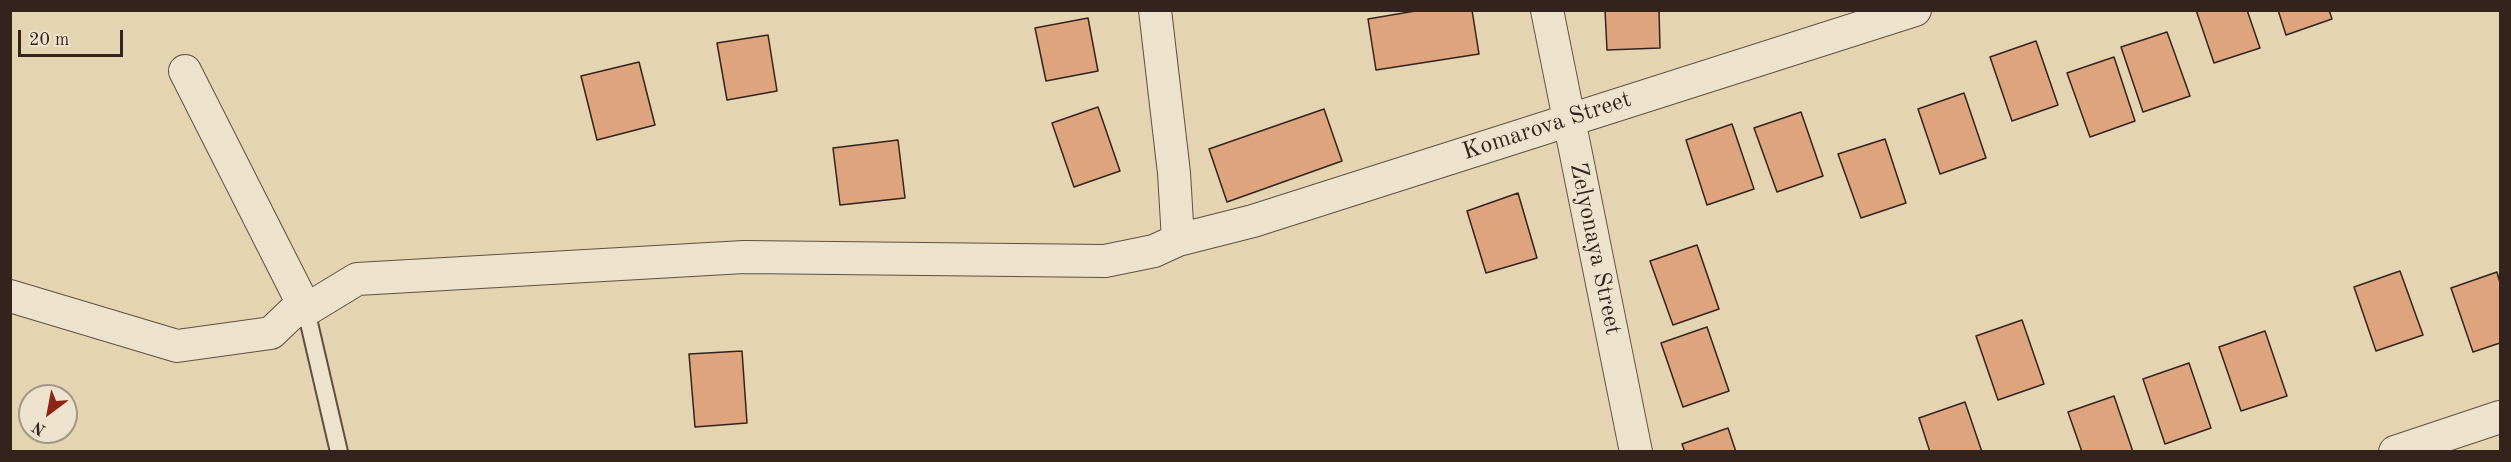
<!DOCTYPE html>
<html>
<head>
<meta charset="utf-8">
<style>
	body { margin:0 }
	#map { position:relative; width:2511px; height:462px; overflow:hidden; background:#e4d4b2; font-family:"Old Standard TT",serif }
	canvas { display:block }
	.frame { position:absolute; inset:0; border:12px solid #33231c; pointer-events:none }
	.north { position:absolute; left:18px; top:384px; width:60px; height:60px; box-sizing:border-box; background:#ede3cd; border:2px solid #a39686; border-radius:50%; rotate:212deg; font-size:16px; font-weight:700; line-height:24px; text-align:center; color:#33231c }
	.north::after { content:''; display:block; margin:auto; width:21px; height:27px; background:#8f2418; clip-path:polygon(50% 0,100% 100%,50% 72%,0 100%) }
	.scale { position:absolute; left:18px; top:30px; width:105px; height:27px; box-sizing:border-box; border:3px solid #33231c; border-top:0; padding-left:8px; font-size:18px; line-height:21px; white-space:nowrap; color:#33231c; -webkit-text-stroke:4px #ede3cd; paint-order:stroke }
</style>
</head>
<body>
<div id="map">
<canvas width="2511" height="462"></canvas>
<div class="frame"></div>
<div class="north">N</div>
<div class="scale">20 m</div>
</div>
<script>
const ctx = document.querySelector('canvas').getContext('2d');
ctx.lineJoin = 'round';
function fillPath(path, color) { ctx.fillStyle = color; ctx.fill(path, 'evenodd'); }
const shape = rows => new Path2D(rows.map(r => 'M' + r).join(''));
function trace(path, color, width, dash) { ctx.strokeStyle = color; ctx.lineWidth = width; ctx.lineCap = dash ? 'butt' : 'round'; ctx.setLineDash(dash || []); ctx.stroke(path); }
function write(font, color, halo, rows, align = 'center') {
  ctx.font = font + ' "Old Standard TT",serif'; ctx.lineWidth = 4.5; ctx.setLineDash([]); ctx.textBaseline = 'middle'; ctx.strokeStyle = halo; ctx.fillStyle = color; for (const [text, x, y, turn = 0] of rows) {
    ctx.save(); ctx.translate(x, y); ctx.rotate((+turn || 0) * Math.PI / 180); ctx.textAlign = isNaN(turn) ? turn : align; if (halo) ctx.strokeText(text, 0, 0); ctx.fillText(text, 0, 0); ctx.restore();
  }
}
const building = shape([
	[1421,10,1472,10,1479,54,1376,70,1368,19,1421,10],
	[1605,10,1659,10,1660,48,1607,50,1605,10],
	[2196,10,2247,10,2260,48,2214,63,2196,10],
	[2278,10,2329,10,2332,19,2286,35,2278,10],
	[1088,18,1098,71,1046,81,1035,28,1088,18],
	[2167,32,2190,96,2143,112,2121,47,2167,32],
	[768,35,777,91,727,100,717,43,768,35],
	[2036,41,2058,105,2012,121,1990,57,2036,41],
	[2114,57,2135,121,2090,137,2067,73,2114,57],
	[639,62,655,125,597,140,581,76,639,62],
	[1964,93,1986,158,1940,174,1918,109,1964,93],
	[1098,107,1120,171,1074,187,1052,123,1098,107],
	[1324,109,1342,161,1227,202,1209,149,1324,109],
	[1801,112,1823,176,1777,192,1754,128,1801,112],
	[1732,124,1754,189,1707,205,1686,140,1732,124],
	[1885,139,1906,203,1861,218,1838,154,1885,139],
	[898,140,905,198,840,205,833,148,898,140],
	[1518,193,1537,258,1486,273,1467,211,1518,193],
	[1697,245,1719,309,1673,325,1650,261,1697,245],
	[2400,271,2423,335,2376,351,2354,287,2400,271],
	[2497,272,2500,283,2500,343,2473,352,2451,288,2497,272],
	[2022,320,2044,384,1998,400,1976,336,2022,320],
	[1707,327,1729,391,1683,407,1661,343,1707,327],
	[2265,331,2287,396,2241,411,2219,347,2265,331],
	[742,351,747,423,695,427,689,354,742,351],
	[2189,363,2211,428,2165,444,2143,379,2189,363],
	[2114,396,2133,452,2082,452,2068,412,2114,396],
	[1965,402,1982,452,1930,452,1919,418,1965,402],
	[1728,428,1736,452,1685,452,1682,444,1728,428]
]);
fillPath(building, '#dda47d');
trace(building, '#33231c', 1.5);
const service = shape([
	[306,310,339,452]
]);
const minor = shape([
	[1155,10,1174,173,1178,240],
	[1547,10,1636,452],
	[185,71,306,310],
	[10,296,177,346,271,333,293,312,306,310,357,279,744,257,1105,261,1154,251,1178,240,1253,221,1915,10],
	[2395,452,2500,417]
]);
trace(service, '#5f4f42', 20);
trace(minor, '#5f4f42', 34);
trace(service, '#ede3cd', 16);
trace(minor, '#ede3cd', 32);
write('24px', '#33231c', '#ede3cd', [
	["Komarova Street",1547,126,-18],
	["Zelyonaya Street",1595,249,78]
]);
</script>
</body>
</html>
